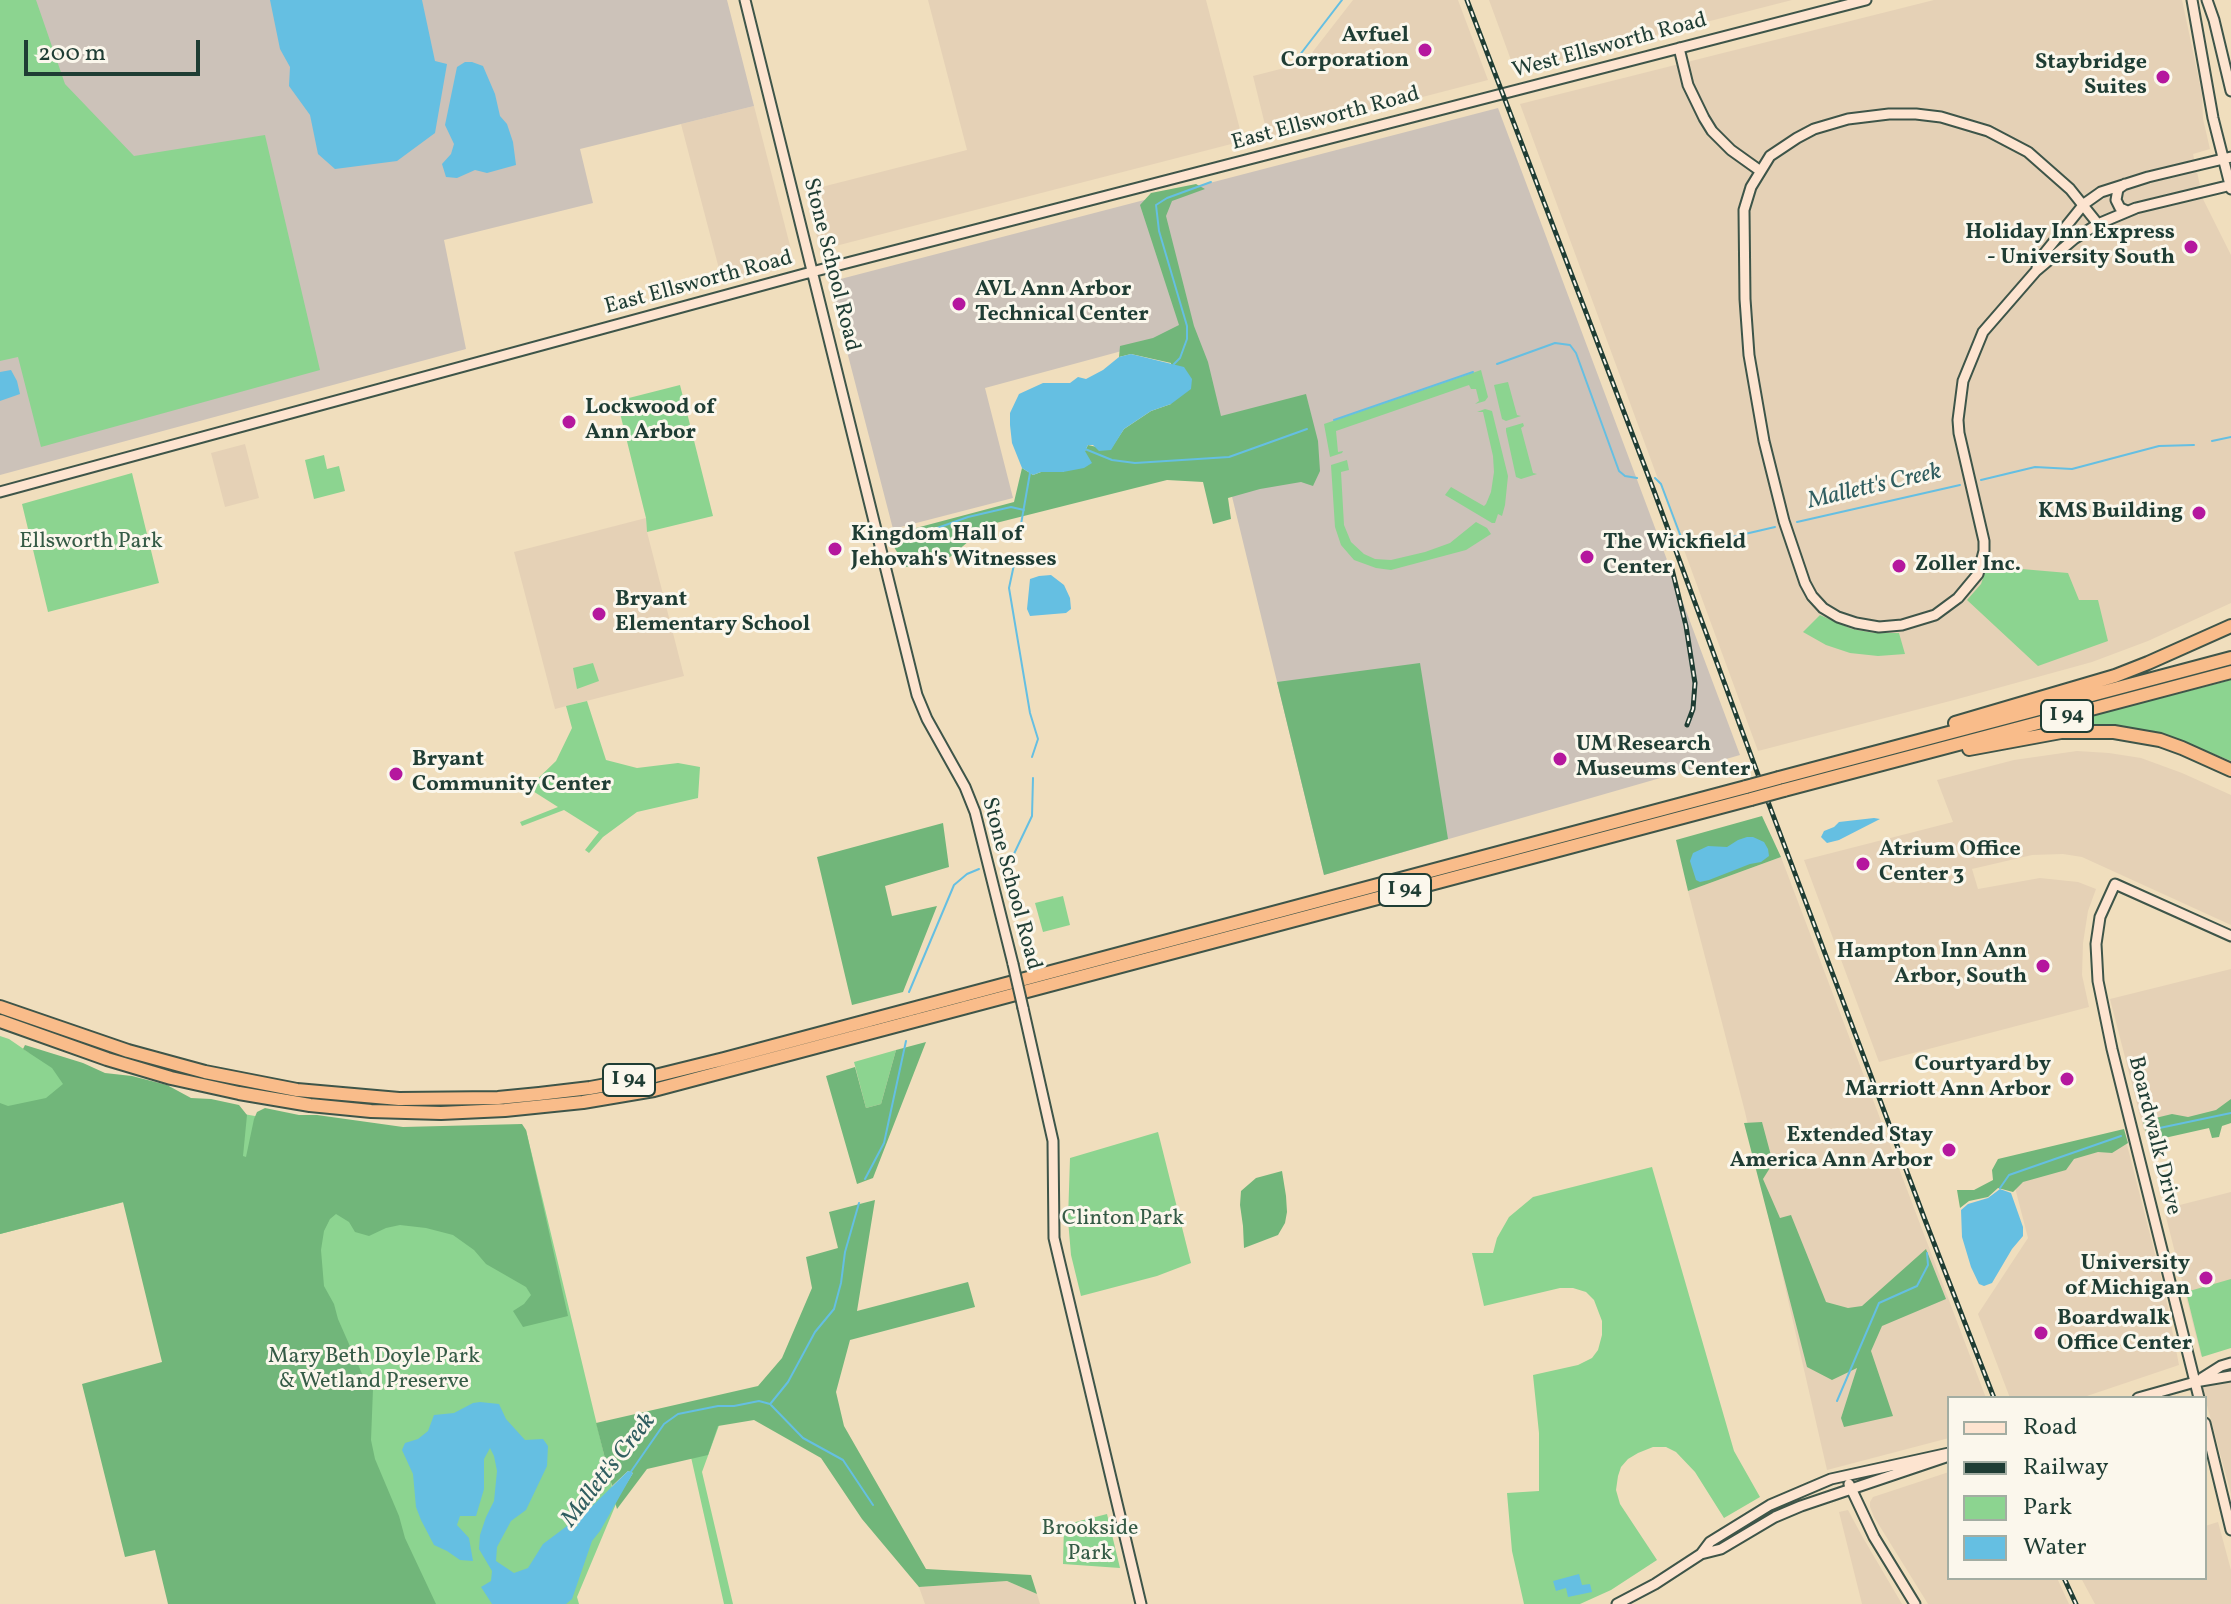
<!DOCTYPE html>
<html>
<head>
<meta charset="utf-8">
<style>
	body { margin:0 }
	#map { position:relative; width:2231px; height:1604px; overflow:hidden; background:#f0debd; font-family:Vollkorn,serif }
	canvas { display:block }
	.legend { position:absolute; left:1947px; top:1396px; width:260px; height:184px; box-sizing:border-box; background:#fbf7ec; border:2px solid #a3ada2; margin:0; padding:10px 14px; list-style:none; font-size:24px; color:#1f3d34 }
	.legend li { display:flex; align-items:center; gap:16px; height:40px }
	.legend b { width:40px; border:2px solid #a3ada2 }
	.scale { position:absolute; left:24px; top:40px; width:176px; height:36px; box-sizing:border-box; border:4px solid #1f3d34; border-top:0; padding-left:10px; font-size:24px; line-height:28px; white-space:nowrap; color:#1f3d34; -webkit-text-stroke:6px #fbf7ec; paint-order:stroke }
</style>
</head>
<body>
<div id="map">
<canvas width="2231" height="1604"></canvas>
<ul class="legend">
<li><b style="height:10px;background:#fde4d0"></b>Road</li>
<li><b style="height:10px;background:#1f3d34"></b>Railway</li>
<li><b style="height:22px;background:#8cd490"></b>Park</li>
<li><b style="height:22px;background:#65bfe2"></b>Water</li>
</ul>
<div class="scale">200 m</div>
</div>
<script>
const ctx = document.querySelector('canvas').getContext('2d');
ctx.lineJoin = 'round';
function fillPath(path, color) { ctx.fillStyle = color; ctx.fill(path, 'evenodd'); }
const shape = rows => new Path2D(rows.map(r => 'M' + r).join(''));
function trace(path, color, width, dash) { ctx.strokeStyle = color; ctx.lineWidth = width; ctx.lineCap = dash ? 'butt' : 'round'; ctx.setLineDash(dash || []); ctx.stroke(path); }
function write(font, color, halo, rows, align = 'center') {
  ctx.font = font + ' Vollkorn,serif'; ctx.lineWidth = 6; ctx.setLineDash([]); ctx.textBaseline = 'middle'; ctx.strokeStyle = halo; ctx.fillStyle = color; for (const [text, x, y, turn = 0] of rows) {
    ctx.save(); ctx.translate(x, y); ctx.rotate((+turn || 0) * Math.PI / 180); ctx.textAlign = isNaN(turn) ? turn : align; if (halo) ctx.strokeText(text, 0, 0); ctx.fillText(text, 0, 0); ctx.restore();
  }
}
fillPath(shape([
	[928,0,1206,0,1243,141,820,250,806,191,967,150],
	[1353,0,1458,0,1488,80,1268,137,1253,76,1304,63],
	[1489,0,1792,0,1515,71],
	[1934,0,2182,0,2202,94,2203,119,2210,149,2193,154,2203,199,2231,255,2231,603,2148,641,2092,662,1954,700,1758,751,1520,104],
	[754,106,795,265,723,284,681,124],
	[245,444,259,498,225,507,211,453],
	[646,518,647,532,684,676,555,709,514,552],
	[2077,751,2109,753,2141,758,2182,773,2231,795,2231,925,2082,857,2063,854,2032,855,1972,869,1978,889,2040,878,2078,882,2096,889,2088,911,2083,943,2082,975,2089,1007,1879,1062,1804,860,1953,822,1937,780,2014,760],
	[1781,857,1986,1398,1949,1398,1949,1438,1827,1470,1745,1112,1688,891],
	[2231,969,2231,1109,2144,1131,2110,999],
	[2125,1137,2165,1293,2179,1365,2081,1398,2010,1398,1978,1314,2028,1238,2012,1176],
	[2231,1192,2231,1346,2201,1356,2164,1209],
	[2231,1377,2231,1494,2201,1383],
	[1949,1472,1949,1578,2057,1578,2069,1604,1928,1604,1874,1517,1870,1507,1870,1502,1873,1497],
	[1848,1510,1862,1536,1902,1604,1862,1604,1839,1512],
	[2218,1522,2231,1570,2231,1604,2095,1604,2081,1578,2205,1578,2205,1526],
	[1007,1581,1037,1594,1040,1604,925,1604,919,1587]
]), '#e5d1b6');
fillPath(shape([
	[0,0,727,0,754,106,580,149,593,203,444,240,466,349,0,475],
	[1498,108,1740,755,1324,875,1192,332,985,388,1013,498,893,529,829,282]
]), '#ccc2b9');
fillPath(shape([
	[0,0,36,0,65,84,134,156,265,135,320,370,41,447,18,357,0,361],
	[1481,370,1488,397,1485,401,1475,404,1479,401,1476,389,1471,389,1469,385,1336,431,1338,452,1343,451,1342,453,1330,457,1324,424],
	[1508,382,1517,415,1521,416,1506,421,1502,419,1494,385],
	[680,385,713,516,647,532,646,518,617,401],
	[1485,409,1492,411,1508,476,1505,505,1502,516,1498,514,1495,523,1492,523,1445,495,1451,487,1484,506,1486,504,1491,492,1494,472,1493,456,1483,412,1477,412],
	[1523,423,1524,426,1521,428,1533,473,1537,474,1521,479,1516,477,1506,431,1506,428],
	[324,455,327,469,339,466,345,491,314,499,305,460],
	[1347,460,1349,470,1341,472,1344,525,1351,542,1364,554,1375,559,1391,560,1425,552,1450,543,1476,522,1487,528,1491,534,1466,550,1391,570,1376,568,1354,560,1341,545,1335,527,1331,465],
	[132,473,159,583,48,612,22,504],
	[1987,566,2068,573,2079,600,2098,600,2108,641,2038,666,1967,600,1981,584],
	[1820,615,1852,629,1874,633,1899,633,1905,654,1878,656,1850,653,1826,645,1803,632],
	[593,663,599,681,577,689,573,668],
	[2231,680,2231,761,2182,741,2135,729,2112,727,2010,737],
	[587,701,606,760,637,768,678,763,700,767,698,798,637,812,603,837,589,853,585,850,599,832,564,810,522,826,520,822,558,807,528,788,556,761,572,728,566,706],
	[1063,896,1070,925,1043,932,1035,903],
	[0,1036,9,1039,28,1052,232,1112,295,1123,462,1133,526,1130,616,1504,577,1597,579,1604,223,1604,124,1202,0,1234],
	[896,1050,881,1104,866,1108,854,1062],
	[1158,1132,1191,1263,1157,1276,1081,1296,1071,1255,1068,1220,1070,1158],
	[1652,1167,1734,1451,1760,1497,1724,1518,1695,1472,1676,1452,1666,1447,1653,1447,1638,1453,1628,1459,1621,1467,1618,1476,1616,1490,1620,1504,1657,1560,1611,1590,1580,1604,1524,1604,1512,1551,1507,1493,1539,1491,1539,1433,1533,1375,1578,1365,1592,1358,1598,1350,1602,1335,1602,1321,1594,1300,1586,1292,1573,1288,1560,1288,1484,1306,1472,1253,1493,1253,1497,1238,1509,1217,1533,1197],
	[2231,1279,2231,1348,2202,1357,2186,1292],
	[725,1409,702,1472,733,1604,724,1604,682,1417],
	[1107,1514,1120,1568,1063,1564,1064,1525]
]), '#8cd490');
fillPath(shape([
	[1196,184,1205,189,1172,201,1166,216,1194,326,1208,362,1221,416,1306,394,1318,441,1320,471,1313,486,1301,482,1260,489,1228,498,1231,519,1213,524,1203,482,1167,480,988,525,950,557,906,567,894,547,916,528,1014,502,1022,468,1033,475,1041,472,1063,472,1085,451,1088,445,1110,450,1124,429,1151,411,1171,404,1171,363,1131,354,1119,357,1120,346,1153,338,1179,325,1140,205,1151,193],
	[1420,663,1448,839,1324,875,1277,682],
	[1762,816,1781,857,1688,891,1676,840],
	[943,823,949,867,885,886,892,916,937,906,903,992,852,1005,817,857],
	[926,1042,873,1178,857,1184,826,1076,855,1067,866,1108,881,1104,896,1050],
	[25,1045,83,1063,105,1073,132,1076,167,1085,191,1098,211,1099,239,1105,247,1115,243,1156,246,1157,254,1119,257,1112,265,1108,299,1115,317,1115,403,1127,522,1124,526,1130,568,1316,523,1327,513,1311,524,1304,531,1295,526,1287,486,1264,474,1250,453,1235,426,1228,400,1225,386,1228,369,1236,355,1232,349,1222,336,1214,330,1219,324,1231,321,1250,324,1286,334,1304,338,1319,367,1385,372,1386,373,1389,371,1440,375,1459,399,1516,405,1538,436,1604,168,1604,155,1550,125,1557,82,1384,162,1362,123,1202,0,1234,0,1103,8,1106,46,1098,63,1084,52,1068,23,1049],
	[2231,1099,2231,1123,2222,1126,2219,1137,2212,1138,2209,1128,2160,1139,2157,1146,2150,1147,2143,1121,2172,1114,2188,1117,2216,1110],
	[1762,1122,1773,1163,1763,1179,1780,1218,1791,1215,1826,1302,1848,1308,1862,1306,1926,1249,1946,1299,1882,1326,1871,1351,1893,1416,1844,1427,1841,1418,1857,1368,1832,1380,1807,1367,1744,1123],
	[2124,1129,2128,1143,2112,1153,2098,1152,2074,1159,2066,1170,2023,1182,2013,1192,1998,1188,1988,1197,1969,1201,1960,1208,1957,1190,1974,1190,1993,1180,1992,1170,1998,1159],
	[1282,1171,1286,1196,1287,1212,1285,1223,1278,1235,1244,1248,1243,1226,1240,1205,1241,1191,1256,1178],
	[875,1200,857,1311,968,1282,975,1307,850,1340,836,1392,844,1426,926,1569,1031,1575,1037,1594,1007,1581,919,1587,862,1519,821,1458,754,1420,718,1426,708,1455,647,1469,617,1509,615,1502,633,1473,628,1471,612,1486,596,1423,758,1386,782,1358,812,1288,806,1257,838,1248,829,1212]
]), '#71b67a');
fillPath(shape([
	[270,0,422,0,435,61,447,64,435,133,397,161,335,169,318,154,310,115,289,86,290,67,280,49],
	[465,62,472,62,483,66,495,94,500,116,507,124,513,142,516,165,487,173,475,170,457,178,446,177,442,164,451,154,454,144,445,125,457,67],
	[1131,354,1184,367,1192,379,1191,389,1171,404,1151,411,1124,429,1111,450,1099,451,1093,445,1088,445,1085,451,1092,463,1084,468,1063,472,1041,472,1033,475,1022,468,1012,443,1010,425,1010,413,1019,394,1043,383,1070,383,1078,377,1086,379,1103,370,1119,357],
	[11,370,17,381,20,394,0,401,0,372],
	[1051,575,1064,585,1070,598,1071,609,1066,613,1030,616,1027,609,1030,579,1039,576],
	[1874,818,1880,819,1839,840,1827,843,1821,837,1824,831,1834,827,1839,822],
	[1747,837,1753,837,1764,842,1768,849,1769,856,1761,862,1750,864,1709,880,1700,882,1696,880,1690,861,1693,853,1708,846,1727,847,1738,840],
	[2000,1189,2011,1193,2023,1227,2023,1236,2012,1249,1992,1283,1984,1286,1979,1284,1971,1267,1962,1237,1961,1210,1968,1204,1988,1198],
	[480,1402,499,1404,506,1419,525,1440,543,1439,548,1446,547,1466,526,1510,511,1521,497,1547,496,1561,514,1573,528,1568,543,1544,567,1526,578,1526,575,1519,581,1517,628,1471,633,1473,600,1531,592,1541,572,1599,566,1604,492,1604,481,1587,491,1581,492,1571,479,1549,480,1535,486,1517,494,1501,497,1471,494,1456,490,1448,484,1459,484,1489,476,1516,460,1516,457,1525,469,1538,473,1561,460,1560,447,1551,434,1545,421,1520,416,1507,413,1474,402,1450,405,1443,418,1439,428,1431,434,1415,454,1413,473,1403],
	[1579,1574,1582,1585,1590,1584,1592,1592,1568,1597,1566,1588,1556,1591,1553,1581]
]), '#65bfe2');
trace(shape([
	[1299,56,1342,0],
	[1174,364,1180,358,1187,339,1187,326,1159,231,1156,205,1167,198,1211,182],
	[1497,364,1555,343,1570,345,1576,353,1619,471,1625,476,1637,478],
	[1334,420,1473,372],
	[2212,441,2231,437],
	[1085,449,1112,460,1135,463,1229,457,1307,429],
	[1655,478,1661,484,1684,545,1689,547,1775,527],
	[1981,480,2035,467,2072,469,2159,446,2194,445],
	[1797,522,1960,485],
	[1020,530,1030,473],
	[892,540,926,532,968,517,1011,507,1024,510],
	[1015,560,1009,588,1030,713,1038,739,1032,757],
	[999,865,1012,858,1032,816,1033,778],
	[909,992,954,885,967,874,979,869],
	[2150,1130,2231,1113],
	[865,1179,884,1143,906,1041],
	[2000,1188,2009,1175,2121,1136],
	[1837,1401,1879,1303,1917,1286,1928,1265,1927,1253],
	[771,1403,788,1382,815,1332,834,1309,841,1283,845,1252,859,1203],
	[771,1405,803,1438,843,1460,873,1505],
	[630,1473,664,1424,678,1414,718,1406,734,1406,759,1401,770,1404]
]), '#65bfe2', 2);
const secondary = shape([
	[745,0,917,695,927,719,965,787,975,812,1013,964],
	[2192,0,2213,118,2231,189],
	[2207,0,2214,20,2231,91],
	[1679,48,1688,85,1704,118,1712,131,1731,150,1759,170],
	[2125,184,2118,189,2116,200,2120,208,2127,211],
	[2098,224,2070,189,2028,152,1988,131,1941,117,1916,114,1889,114,1848,119,1814,129,1797,138,1770,156,1751,187,1744,210,1745,299,1749,355,1764,441,1784,521,1805,583,1812,596,1823,608,1838,617,1856,623,1879,627,1902,625,1935,615,1958,598,1978,574,1984,551,1984,541,1959,433,1958,420,1963,381,1983,332,2036,271,2074,239,2098,224,2136,208,2231,185],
	[2037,268,2043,255,2084,204,2101,192,2148,177,2231,157],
	[0,492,804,274,1866,0],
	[1023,1008,1053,1141,1054,1238,1058,1255,1141,1604],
	[2202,1378,2221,1366,2231,1363],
	[2138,1398,2195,1382,2231,1376],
	[2199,1398,2112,1049,2098,981,2096,944,2100,917,2115,884,2231,936],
	[2205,1423,2231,1530],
	[1849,1484,1874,1537,1915,1604],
	[1701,1554,1721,1549,1775,1517,1801,1506,1946,1457],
	[1617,1604,1655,1584,1701,1554,1710,1542,1770,1505,1831,1479,1949,1453]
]);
const highway = shape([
	[1955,723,2115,676,2148,663,2231,626],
	[1969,749,2061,732,2114,732,2160,740,2182,748,2231,770],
	[1779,778,2231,658],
	[1784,790,2231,672],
	[0,1007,128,1051,205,1072,297,1090,399,1099,498,1098,539,1094,590,1088,655,1076,724,1059,1746,787],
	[0,1021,107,1059,171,1078,239,1093,310,1105,371,1111,441,1113,505,1110,583,1102,654,1090,1751,799]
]);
trace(secondary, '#3e5549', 13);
trace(highway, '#3e5549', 16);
trace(secondary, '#fde4d0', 9);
trace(highway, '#f9bc8a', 12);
const rail = shape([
	[1467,0,1654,491,1764,791,1925,1220,1994,1398],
	[1671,565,1686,626,1695,683,1693,709,1687,725],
	[2064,1578,2076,1604]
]);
trace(rail, '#1f3d34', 5);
trace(rail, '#fbf7ec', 2, [6]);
const secondaryBridge = shape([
	[1013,964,1023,1008]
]);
const highwayBridge = shape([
	[1746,787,1779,778],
	[1751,799,1784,790]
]);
trace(secondaryBridge, '#3e5549', 13, []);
trace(highwayBridge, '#3e5549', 16, []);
trace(secondaryBridge, '#fde4d0', 9);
trace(highwayBridge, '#f9bc8a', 12);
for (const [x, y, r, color] of [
	[1425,50,8,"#b5179e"],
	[2163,77,8,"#b5179e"],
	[2191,247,8,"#b5179e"],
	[959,304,8,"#b5179e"],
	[569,422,8,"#b5179e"],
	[2199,513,8,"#b5179e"],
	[835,549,8,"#b5179e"],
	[1587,557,8,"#b5179e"],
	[1899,566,8,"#b5179e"],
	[599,614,8,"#b5179e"],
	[1560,759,8,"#b5179e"],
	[396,774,8,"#b5179e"],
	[1863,864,8,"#b5179e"],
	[2043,966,8,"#b5179e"],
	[2067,1079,8,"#b5179e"],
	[1949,1150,8,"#b5179e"],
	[2206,1278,8,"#b5179e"],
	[2041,1333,8,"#b5179e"]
]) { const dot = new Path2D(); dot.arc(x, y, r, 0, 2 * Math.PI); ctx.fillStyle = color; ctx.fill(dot); trace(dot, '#fbf7ec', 3); }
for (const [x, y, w] of [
	[2067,716,52],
	[1405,890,52],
	[629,1080,52]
]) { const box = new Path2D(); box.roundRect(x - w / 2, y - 16, w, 32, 6); ctx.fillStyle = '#fbf7ec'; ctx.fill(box); trace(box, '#1f3d34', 2); }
write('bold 20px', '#1f3d34', null, [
	["I 94",2067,716],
	["I 94",1405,890],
	["I 94",629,1080]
]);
write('bold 22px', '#1f3d34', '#fbf7ec', [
	["Avfuel",1409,37,"right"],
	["Corporation",1409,62,"right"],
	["Staybridge",2147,64,"right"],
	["Suites",2147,89,"right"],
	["Holiday Inn Express",2175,234,"right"],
	["- University South",2175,259,"right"],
	["AVL Ann Arbor",975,291],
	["Technical Center",975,316],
	["Lockwood of",585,409],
	["Ann Arbor",585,434],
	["KMS Building",2183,513,"right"],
	["Kingdom Hall of",851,536],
	["Jehovah's Witnesses",851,561],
	["The Wickfield",1603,544],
	["Center",1603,569],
	["Zoller Inc.",1915,566],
	["Bryant",615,601],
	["Elementary School",615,626],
	["UM Research",1576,746],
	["Museums Center",1576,771],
	["Bryant",412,761],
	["Community Center",412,786],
	["Atrium Office",1879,851],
	["Center 3",1879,876],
	["Hampton Inn Ann",2027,953,"right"],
	["Arbor, South",2027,978,"right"],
	["Courtyard by",2051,1066,"right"],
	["Marriott Ann Arbor",2051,1091,"right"],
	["Extended Stay",1933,1137,"right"],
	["America Ann Arbor",1933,1162,"right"],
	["University",2190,1265,"right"],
	["of Michigan",2190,1290,"right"],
	["Boardwalk",2057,1320],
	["Office Center",2057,1345]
], 'left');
write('22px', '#1f3d34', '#fbf7ec', [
	["West Ellsworth Road",1610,47,-15],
	["East Ellsworth Road",1326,120,-15],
	["Stone School Road",830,265,76],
	["East Ellsworth Road",699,284,-15],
	["Stone School Road",1010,884,75],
	["Boardwalk Drive",2153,1136,76]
]);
write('22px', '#355b46', '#fbf7ec', [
	["Ellsworth Park",91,543],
	["Clinton Park",1123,1220],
	["Mary Beth Doyle Park",374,1358],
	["& Wetland Preserve",374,1383],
	["Brookside",1090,1530],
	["Park",1090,1555]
]);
write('italic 24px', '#305e60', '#fbf7ec', [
	["Mallett's Creek",1875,488,-13],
	["Mallett's Creek",610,1471,-52]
]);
</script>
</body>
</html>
